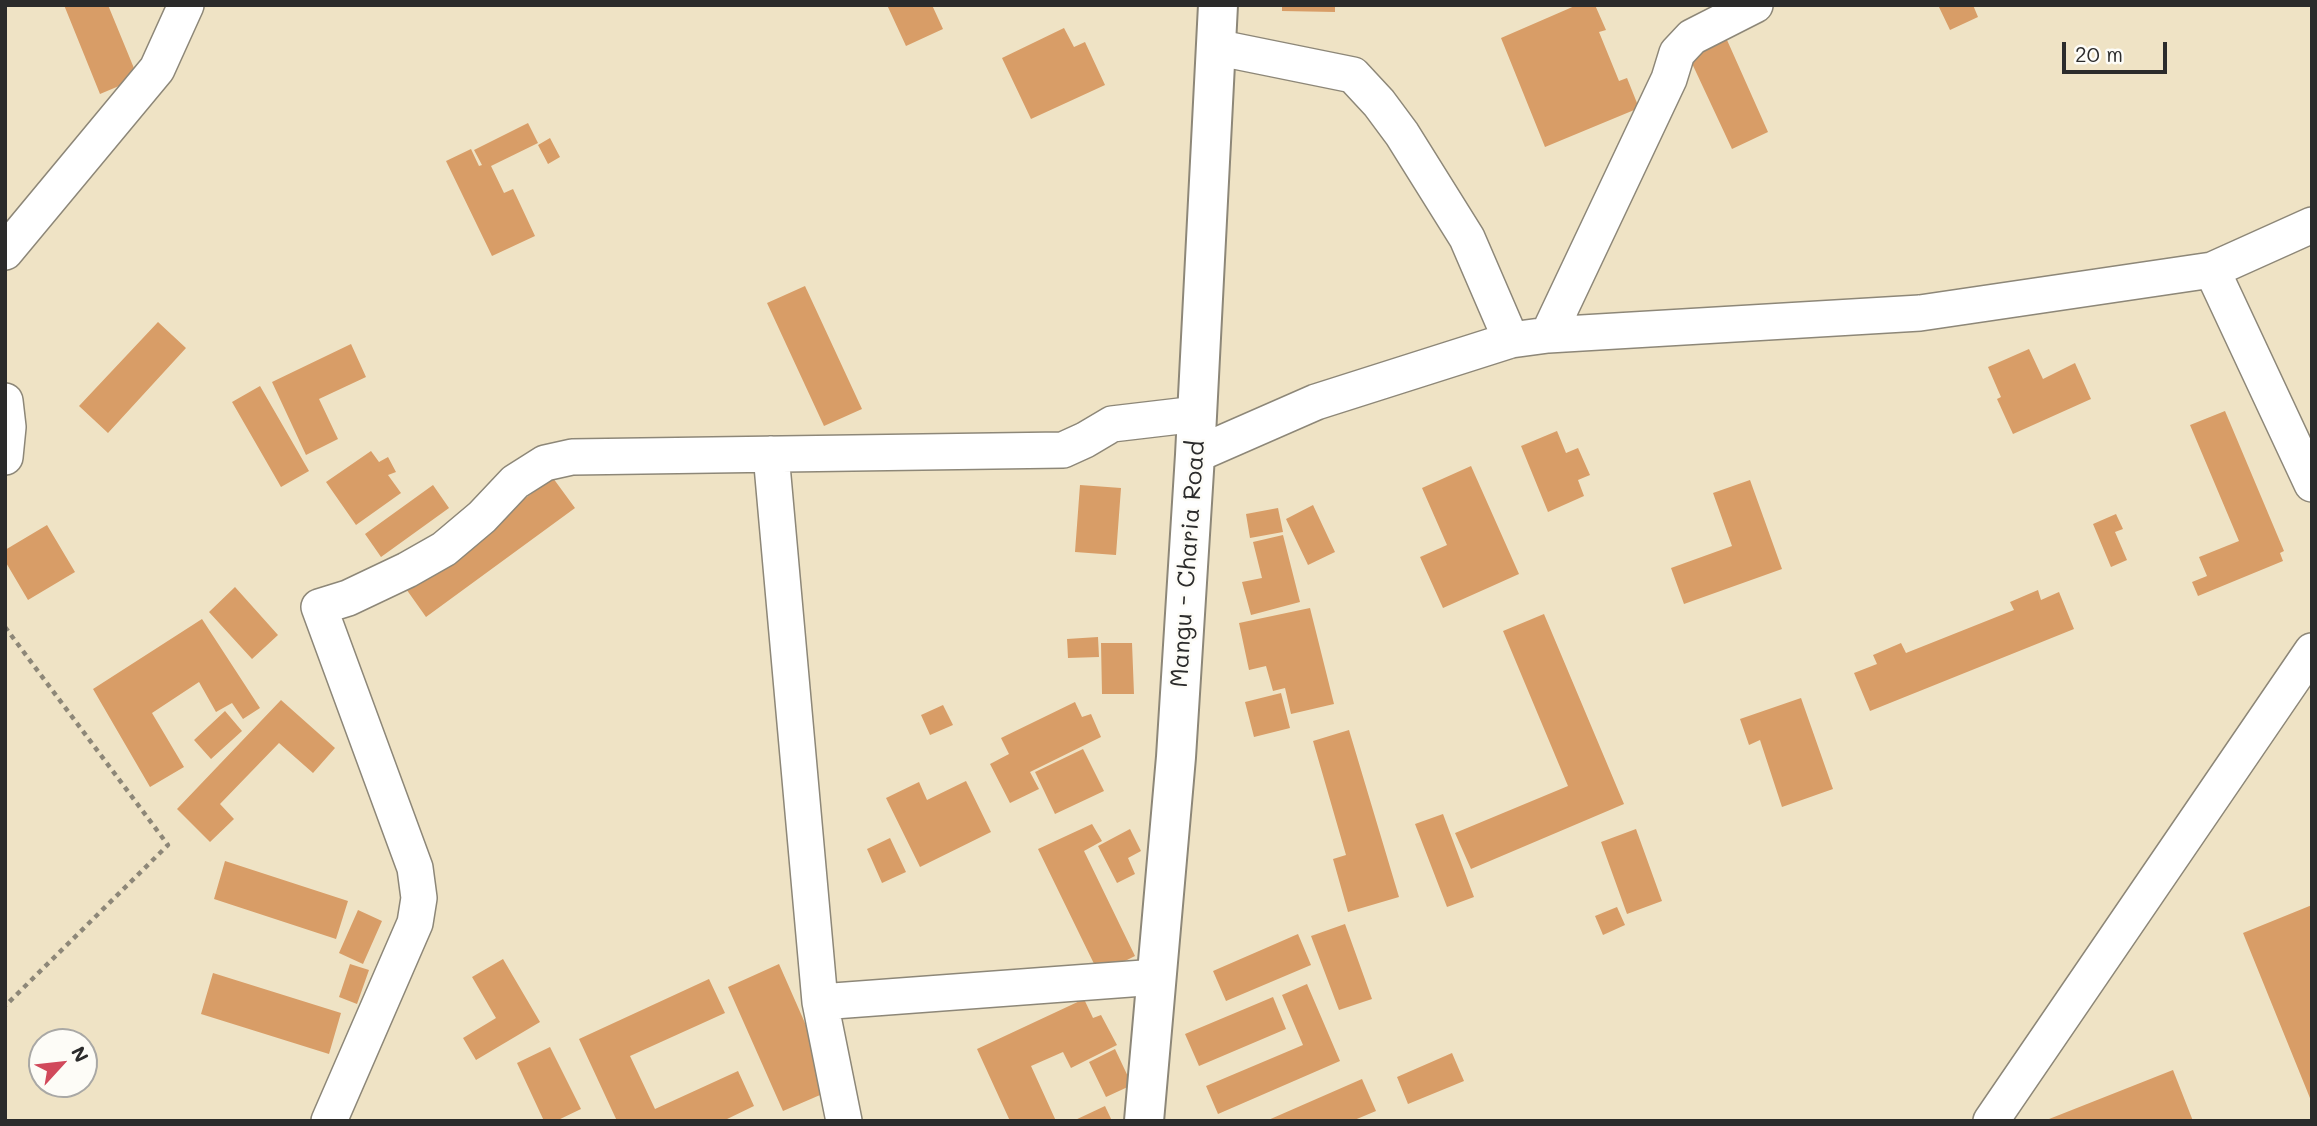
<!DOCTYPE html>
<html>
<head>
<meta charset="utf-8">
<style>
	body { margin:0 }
	#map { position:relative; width:2317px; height:1126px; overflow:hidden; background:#efe3c5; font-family:Mali,sans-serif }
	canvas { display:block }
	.frame { position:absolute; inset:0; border:7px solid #2b2b2b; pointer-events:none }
	.north { position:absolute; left:28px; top:1028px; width:70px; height:70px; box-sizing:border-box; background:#fdfcf7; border:2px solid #a9a8a5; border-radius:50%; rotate:63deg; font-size:19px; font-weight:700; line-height:28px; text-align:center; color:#2b2b2b }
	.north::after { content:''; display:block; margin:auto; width:24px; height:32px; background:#d1495b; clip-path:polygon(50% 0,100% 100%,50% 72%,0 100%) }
	.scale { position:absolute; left:2062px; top:42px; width:105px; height:32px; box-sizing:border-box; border:4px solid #2b2b2b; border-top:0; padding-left:9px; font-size:21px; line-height:24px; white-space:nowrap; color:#2b2b2b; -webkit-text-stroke:5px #fdfcf7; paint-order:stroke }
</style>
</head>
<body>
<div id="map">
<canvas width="2317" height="1126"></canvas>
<div class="frame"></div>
<div class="north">N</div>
<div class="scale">20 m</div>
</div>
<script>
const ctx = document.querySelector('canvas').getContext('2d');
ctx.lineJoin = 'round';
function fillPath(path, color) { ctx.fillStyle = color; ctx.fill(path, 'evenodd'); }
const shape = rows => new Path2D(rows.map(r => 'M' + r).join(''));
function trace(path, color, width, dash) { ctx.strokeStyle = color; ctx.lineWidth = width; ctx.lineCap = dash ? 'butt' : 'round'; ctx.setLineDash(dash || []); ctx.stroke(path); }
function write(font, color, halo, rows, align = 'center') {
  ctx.font = font + ' Mali,sans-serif'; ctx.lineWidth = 5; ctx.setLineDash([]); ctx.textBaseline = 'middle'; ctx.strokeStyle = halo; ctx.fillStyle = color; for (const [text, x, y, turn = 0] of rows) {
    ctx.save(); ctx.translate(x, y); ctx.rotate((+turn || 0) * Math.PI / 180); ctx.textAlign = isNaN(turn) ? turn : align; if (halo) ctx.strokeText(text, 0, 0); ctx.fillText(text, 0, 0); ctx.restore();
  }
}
fillPath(shape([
	[64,5,108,5,138,78,100,94],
	[887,5,932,5,943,29,906,46],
	[1282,5,1335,5,1335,12,1282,11],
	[1577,5,1595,5,1606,30,1599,32,1619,81,1627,78,1639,108,1545,147,1501,38],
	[1938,5,1973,5,1978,17,1950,30],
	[1064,28,1074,47,1085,42,1105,85,1031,119,1002,58],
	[1727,40,1768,132,1732,149,1689,57],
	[528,123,538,143,491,166,504,193,513,189,535,236,492,256,446,161,471,149,479,166,482,165,474,150],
	[550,138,560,157,548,164,538,145],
	[805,286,862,409,824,426,767,303],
	[158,322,186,348,108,433,79,406],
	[351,344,366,377,319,399,338,439,306,455,272,382],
	[2029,349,2043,379,2075,363,2091,399,2013,434,1997,399,2001,397,1988,367],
	[260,386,309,471,281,487,232,402],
	[2225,411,2284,551,2280,553,2283,561,2198,596,2192,582,2207,576,2199,557,2239,541,2190,425],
	[1557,431,1566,453,1578,448,1590,475,1578,480,1584,496,1548,512,1521,446],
	[371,451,379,462,388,457,396,472,388,475,401,493,356,525,326,482],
	[1471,466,1519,574,1443,608,1420,557,1447,545,1422,488],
	[553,478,575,508,426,617,404,586],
	[1750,480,1782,569,1684,604,1671,568,1732,546,1713,493],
	[433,485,449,508,381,557,365,534],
	[1080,485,1121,488,1116,555,1075,552],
	[1313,505,1335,552,1308,565,1286,519],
	[1278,508,1283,532,1250,538,1246,514],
	[2116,514,2123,529,2115,532,2127,560,2111,567,2093,524],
	[47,525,75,572,28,600,5,561,5,550],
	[1283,535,1300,602,1251,615,1242,582,1262,578,1253,542],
	[235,587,278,635,252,659,209,612],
	[2038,590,2041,600,2059,592,2074,629,1870,711,1854,673,1877,664,1873,655,1901,643,1906,653,2014,610,2010,602],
	[1310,608,1334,704,1291,714,1285,688,1273,691,1266,666,1249,670,1239,623],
	[1544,614,1624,804,1471,869,1455,833,1568,786,1503,631],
	[202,619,260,708,243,719,232,703,216,712,199,682,152,713,184,767,150,787,93,689],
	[1098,637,1099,657,1068,658,1067,639],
	[1101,643,1132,643,1134,694,1102,694],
	[1281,693,1290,728,1254,737,1245,702],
	[1801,698,1833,789,1782,807,1760,740,1749,745,1740,719],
	[281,700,335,748,313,773,279,743,220,804,234,819,210,842,177,809],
	[1075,702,1082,717,1091,714,1101,737,1030,772,1039,789,1010,803,990,764,1009,754,1001,738],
	[943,705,953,725,930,735,921,715],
	[225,711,242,731,211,759,194,740],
	[1349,730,1399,897,1348,912,1333,859,1346,855,1313,741],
	[1083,749,1104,791,1055,814,1035,772],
	[966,781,991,832,920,867,886,798,919,782,927,800],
	[1443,814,1474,897,1447,907,1415,824],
	[1092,824,1102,841,1084,851,1135,956,1099,974,1038,849],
	[1130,829,1141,851,1128,858,1135,874,1117,883,1098,846],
	[1636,829,1662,901,1627,914,1601,842],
	[890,838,906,872,882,883,867,849],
	[225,861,348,901,336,939,214,899],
	[2312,905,2312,1103,2243,933],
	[1617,907,1625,925,1603,935,1595,916],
	[358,910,382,921,363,964,339,953],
	[1345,924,1372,999,1339,1010,1311,936],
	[1298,934,1311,965,1226,1001,1213,971],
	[503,959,540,1022,476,1060,463,1038,496,1018,472,977],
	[350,964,369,970,357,1004,339,997],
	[779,964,834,1089,783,1111,728,987],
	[213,973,341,1013,329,1054,201,1014],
	[709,979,725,1013,630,1056,655,1109,738,1071,754,1106,723,1121,617,1121,579,1039],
	[1307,984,1340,1061,1218,1114,1206,1086,1303,1045,1282,995],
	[1273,997,1286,1029,1199,1066,1185,1034],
	[1084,999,1093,1018,1101,1015,1117,1045,1071,1068,1063,1052,1031,1066,1056,1121,1010,1121,977,1049],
	[550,1047,581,1109,556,1121,544,1121,517,1063],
	[1115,1049,1132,1085,1106,1097,1089,1062],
	[1452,1053,1464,1081,1408,1104,1397,1077],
	[2173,1070,2193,1121,2044,1121],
	[1362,1079,1376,1111,1352,1121,1266,1121],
	[1105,1106,1112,1121,1073,1121]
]), '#d89d67');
const minor = shape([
	[1215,47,1353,75,1379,103,1402,134,1467,238,1511,340],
	[5,252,157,69,186,5],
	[2212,270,2312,484],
	[1548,335,1669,79,1677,53,1692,37,1755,5],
	[5,401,8,427,5,457],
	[771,454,820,1002,844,1121],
	[1195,455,1316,402,1511,340,1548,335,1920,313,2212,270,2312,225],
	[820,1002,1157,977],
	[329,1121,415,923,419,898,415,868,319,607,348,598,407,570,444,549,482,517,515,482,545,463,572,457,1063,450,1085,440,1112,424,1197,414],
	[1991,1121,2312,651]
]);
const tertiary = shape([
	[1144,1121,1176,757,1195,455,1218,5]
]);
trace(minor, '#8d8778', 38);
trace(tertiary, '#8d8778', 42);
trace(shape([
	[5,627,168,845,5,1006]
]), '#8d8778', 4.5, [5, 5]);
trace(minor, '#fff', 35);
trace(tertiary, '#fff', 38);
write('24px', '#2b2b2b', '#fdfcf7', [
	["Mangu - Charia Road",1188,564,-86]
]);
</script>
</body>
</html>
